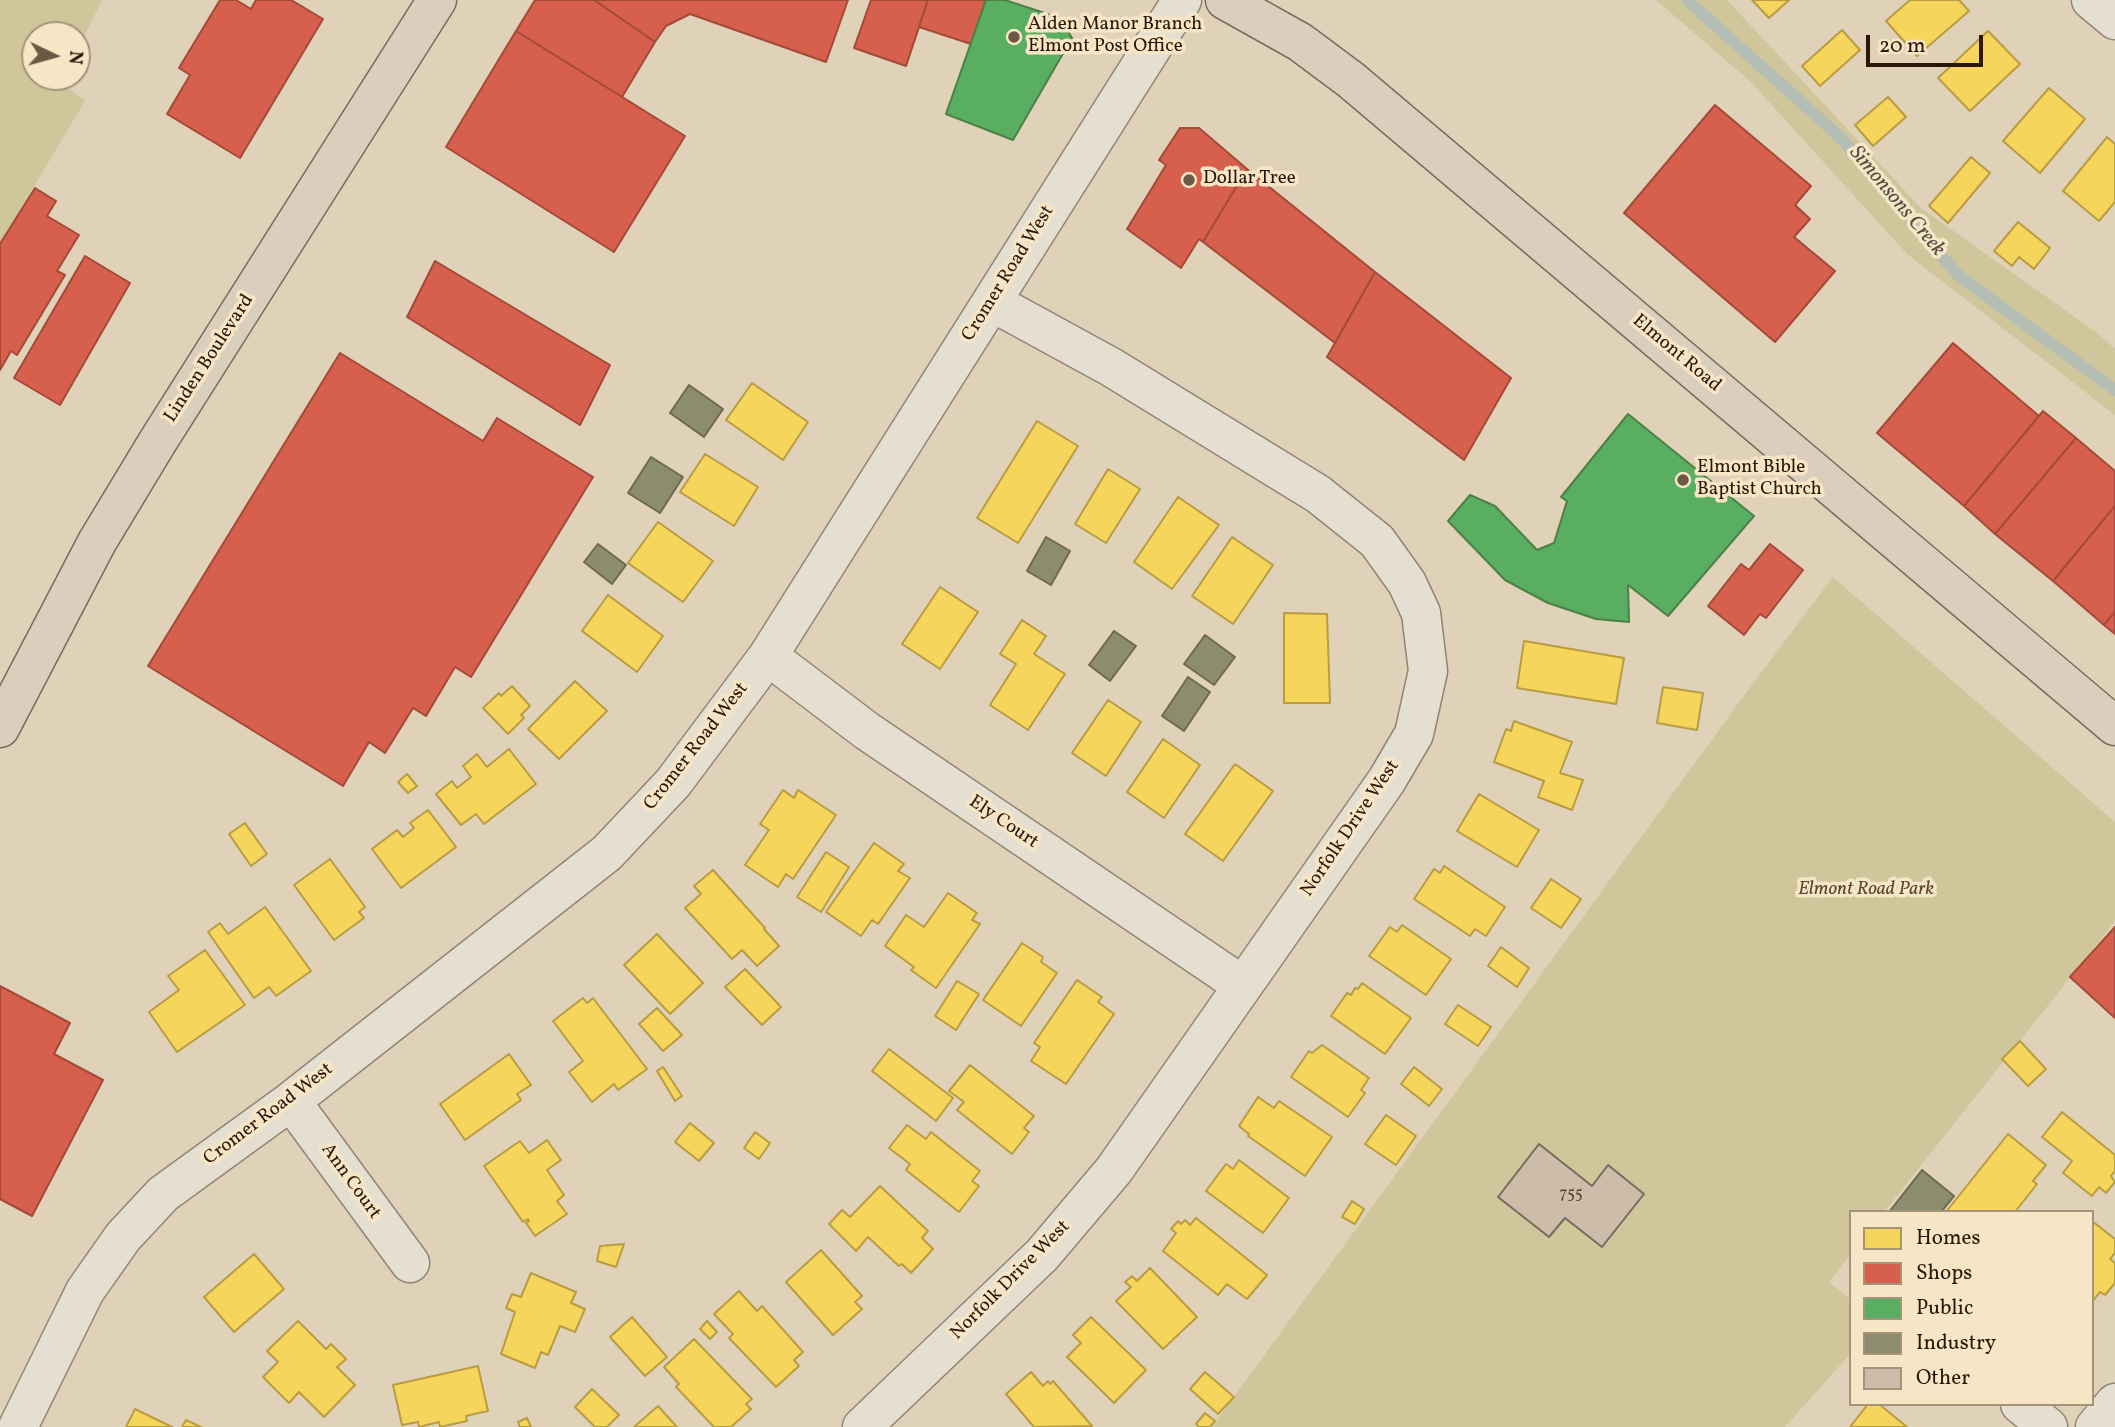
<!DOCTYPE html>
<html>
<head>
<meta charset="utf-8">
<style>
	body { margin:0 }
	#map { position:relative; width:2115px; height:1427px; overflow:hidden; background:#e0d2b8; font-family:Vollkorn,serif }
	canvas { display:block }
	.legend { position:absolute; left:1849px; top:1210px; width:245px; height:196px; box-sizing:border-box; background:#f6e6c6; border:2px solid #a5937a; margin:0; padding:9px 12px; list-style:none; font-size:21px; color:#2c1607 }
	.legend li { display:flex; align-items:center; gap:14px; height:35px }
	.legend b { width:35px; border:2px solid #a5937a }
	.north { position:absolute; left:21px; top:21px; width:70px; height:70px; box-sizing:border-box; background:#f6e6c6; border:2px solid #a5937a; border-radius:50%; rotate:95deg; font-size:19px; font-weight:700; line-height:28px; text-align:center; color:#2c1607 }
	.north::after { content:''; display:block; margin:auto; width:24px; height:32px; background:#6b5845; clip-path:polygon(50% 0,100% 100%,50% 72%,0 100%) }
	.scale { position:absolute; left:1866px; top:35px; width:117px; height:32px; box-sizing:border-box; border:4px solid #2c1607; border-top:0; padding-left:9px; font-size:21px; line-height:24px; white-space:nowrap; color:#2c1607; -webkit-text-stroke:5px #f6e6c6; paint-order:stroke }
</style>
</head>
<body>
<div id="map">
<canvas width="2115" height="1427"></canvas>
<ul class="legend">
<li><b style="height:19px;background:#f6d55c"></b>Homes</li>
<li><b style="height:19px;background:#d6604d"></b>Shops</li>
<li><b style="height:19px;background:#5aae61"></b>Public</li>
<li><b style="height:19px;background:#8c8c6e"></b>Industry</li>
<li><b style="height:19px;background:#cebcab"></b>Other</li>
</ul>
<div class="north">N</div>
<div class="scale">20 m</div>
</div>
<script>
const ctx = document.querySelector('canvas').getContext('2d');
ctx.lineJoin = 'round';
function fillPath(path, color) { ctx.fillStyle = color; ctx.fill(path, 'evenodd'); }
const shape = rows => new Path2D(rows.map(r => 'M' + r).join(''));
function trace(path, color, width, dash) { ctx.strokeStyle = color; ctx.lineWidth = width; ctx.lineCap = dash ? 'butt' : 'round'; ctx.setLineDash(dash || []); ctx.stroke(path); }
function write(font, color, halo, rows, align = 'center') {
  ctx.font = font + ' Vollkorn,serif'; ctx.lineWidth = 7; ctx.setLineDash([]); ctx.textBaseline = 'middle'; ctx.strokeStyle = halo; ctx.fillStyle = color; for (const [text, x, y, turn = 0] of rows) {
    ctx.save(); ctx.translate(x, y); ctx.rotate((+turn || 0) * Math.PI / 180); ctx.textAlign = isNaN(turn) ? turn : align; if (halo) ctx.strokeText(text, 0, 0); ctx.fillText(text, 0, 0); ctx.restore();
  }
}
fillPath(shape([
	[0,0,102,0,77,51,77,35,35,35,35,77,65,77,62,83,85,101,0,243],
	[1656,0,1727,0,1921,208,2096,332,2115,349,2115,415,1907,254,1750,81],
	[1833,577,2115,822,2115,921,1884,1212,1851,1212,1851,1254,1829,1282,1851,1300,1851,1353,1785,1427,1212,1427,1740,701]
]), '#cfc69b');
const homes = shape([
	[1752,0,1789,0,1769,18,1752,0],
	[1910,0,1959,0,1969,11,1917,56,1886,21,1910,0],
	[1842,30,1860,50,1820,86,1802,66,1842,30],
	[1988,31,2020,64,1970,111,1938,78,1988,31],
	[2049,88,2085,119,2040,173,2003,141,2049,88],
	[1888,97,1906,117,1873,146,1855,125,1888,97],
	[2107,137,2115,144,2115,202,2099,221,2063,191,2107,137],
	[1971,157,1990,173,1948,223,1929,206,1971,157],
	[2018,222,2050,248,2034,269,2019,257,2012,266,1994,251,2018,222],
	[752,383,808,422,783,460,726,420,752,383],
	[1037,421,1078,446,1018,543,977,518,1037,421],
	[705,454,758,487,734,526,680,492,705,454],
	[1108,469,1140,489,1106,543,1075,524,1108,469],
	[1178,497,1219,525,1172,589,1134,562,1178,497],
	[658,522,713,561,683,602,628,563,658,522],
	[1232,537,1273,565,1233,624,1192,596,1232,537],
	[940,587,978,612,940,669,902,644,940,587],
	[608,595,663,636,637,672,582,631,608,595],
	[1284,613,1327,614,1330,703,1284,703,1284,613],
	[1022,620,1046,636,1034,654,1065,674,1028,730,990,705,1016,664,1000,654,1022,620],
	[1524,641,1624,658,1616,704,1517,688,1524,641],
	[575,681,607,711,559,759,528,729,575,681],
	[512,686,530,706,521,715,524,718,508,734,483,708,499,693,501,696,512,686],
	[1663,687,1703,693,1697,730,1657,723,1663,687],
	[1108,700,1141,722,1106,776,1072,753,1108,700],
	[1514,721,1572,742,1560,773,1583,780,1572,810,1538,797,1544,781,1494,762,1506,729,1511,731,1514,721],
	[1163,739,1200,765,1164,818,1127,792,1163,739],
	[509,749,536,784,484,824,476,814,461,825,436,794,452,781,457,788,471,777,463,766,477,754,487,767,509,749],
	[1235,764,1273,791,1223,861,1185,834,1235,764],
	[407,774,417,786,408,793,398,782,407,774],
	[783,790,794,798,798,790,836,815,793,879,786,874,778,887,745,865,769,830,760,824,783,790],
	[1479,794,1539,830,1517,867,1457,831,1479,794],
	[428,810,456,847,401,888,372,849,397,830,403,837,414,828,410,823,428,810],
	[245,823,267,854,251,866,229,834,245,823],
	[874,843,904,864,898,871,910,878,878,924,872,920,861,936,826,912,874,843],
	[826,852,849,867,821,912,797,897,826,852],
	[330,859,365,907,359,912,364,918,334,940,294,885,330,859],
	[1444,866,1505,907,1486,936,1475,929,1470,936,1414,899,1434,869,1440,873,1444,866],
	[713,870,765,928,764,929,779,946,757,966,742,950,732,959,685,908,701,894,694,886,713,870],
	[1551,879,1581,899,1561,928,1531,908,1551,879],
	[948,893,977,913,972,920,980,924,936,988,911,970,914,967,885,946,906,915,924,927,948,893],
	[265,907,311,971,276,996,269,987,254,998,208,932,220,923,228,934,265,907],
	[1402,925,1451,959,1426,995,1369,956,1390,927,1397,932,1402,925],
	[657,934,703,983,670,1014,624,965,657,934],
	[1022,943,1043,957,1041,962,1057,973,1021,1026,983,1000,1022,943],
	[1501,947,1529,968,1517,987,1488,966,1501,947],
	[205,950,245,1005,177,1052,149,1012,179,990,168,976,205,950],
	[745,969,781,1007,762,1025,725,987,745,969],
	[1077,980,1102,997,1098,1002,1114,1014,1066,1084,1031,1061,1040,1047,1034,1043,1077,980],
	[957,981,979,994,956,1030,935,1016,957,981],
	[1362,983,1411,1018,1385,1054,1331,1016,1347,993,1351,995,1355,988,1358,989,1362,983],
	[583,998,587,1003,593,998,647,1069,618,1090,614,1084,592,1102,569,1072,583,1061,553,1021,583,998],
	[1458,1005,1491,1027,1478,1046,1445,1024,1458,1005],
	[657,1008,682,1035,663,1051,639,1024,657,1008],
	[2020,1041,2046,1069,2028,1086,2002,1059,2020,1041],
	[1322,1045,1369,1078,1361,1090,1365,1093,1348,1117,1291,1077,1309,1051,1312,1053,1322,1045],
	[889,1049,953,1098,936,1121,872,1071,889,1049],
	[509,1054,531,1085,517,1094,521,1100,465,1140,440,1104,509,1054],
	[970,1065,1034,1116,1024,1128,1029,1132,1012,1154,957,1110,964,1102,949,1091,970,1065],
	[663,1067,682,1096,675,1101,657,1071,663,1067],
	[1414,1067,1442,1089,1429,1106,1401,1084,1414,1067],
	[1258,1097,1274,1108,1279,1101,1332,1137,1305,1176,1248,1136,1249,1134,1239,1126,1258,1097],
	[2062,1112,2115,1155,2115,1171,2111,1176,2115,1182,2106,1193,2099,1187,2092,1196,2063,1173,2072,1161,2042,1137,2062,1112],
	[1386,1115,1416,1136,1396,1165,1365,1144,1386,1115],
	[690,1123,714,1143,699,1161,675,1142,690,1123],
	[907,1125,926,1139,931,1132,980,1171,972,1181,979,1186,959,1212,906,1170,910,1164,889,1148,907,1125],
	[755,1132,770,1143,759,1159,744,1148,755,1132],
	[2008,1134,2046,1165,2033,1181,2037,1184,2015,1212,1946,1212,2008,1134],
	[547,1140,561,1160,547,1170,564,1195,557,1201,567,1214,535,1236,526,1223,529,1221,528,1219,523,1222,484,1166,520,1141,529,1153,547,1140],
	[1239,1160,1289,1198,1263,1233,1206,1191,1226,1164,1233,1169,1239,1160],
	[880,1186,928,1231,922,1238,933,1249,911,1273,902,1264,899,1266,868,1237,856,1251,829,1224,842,1210,850,1217,880,1186],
	[1352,1201,1364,1209,1355,1224,1342,1217,1352,1201],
	[1196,1218,1267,1275,1247,1299,1227,1284,1218,1295,1163,1251,1176,1233,1171,1229,1178,1221,1181,1224,1185,1220,1190,1225,1196,1218],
	[2092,1221,2115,1239,2115,1253,2110,1259,2115,1263,2115,1283,2105,1295,2100,1292,2092,1302,2092,1221],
	[624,1244,616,1267,597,1261,600,1246,624,1244],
	[821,1250,862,1296,855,1302,862,1309,833,1335,786,1282,821,1250],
	[254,1254,284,1289,234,1332,204,1297,254,1254],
	[1150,1268,1197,1317,1163,1349,1116,1301,1131,1287,1125,1282,1132,1276,1137,1281,1150,1268],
	[531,1273,576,1292,571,1303,585,1309,575,1332,560,1326,548,1355,541,1352,535,1368,501,1354,515,1312,506,1308,512,1294,521,1297,531,1273],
	[739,1291,757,1311,762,1306,803,1352,794,1360,799,1366,776,1387,729,1338,733,1334,714,1314,739,1291],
	[632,1317,667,1357,645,1376,610,1337,632,1317],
	[1091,1317,1146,1370,1114,1403,1067,1357,1081,1343,1073,1335,1091,1317],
	[298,1321,326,1349,331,1344,346,1359,337,1367,355,1385,324,1417,299,1392,289,1403,263,1377,278,1362,267,1351,298,1321],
	[707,1321,717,1332,710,1339,700,1329,707,1321],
	[694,1339,752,1399,746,1404,751,1409,731,1427,714,1427,676,1387,679,1384,664,1367,694,1339],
	[478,1366,488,1411,466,1416,467,1421,440,1427,439,1422,419,1427,418,1422,402,1425,393,1385,478,1366],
	[1031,1372,1043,1386,1048,1381,1050,1384,1053,1381,1092,1426,1034,1427,1006,1394,1031,1372],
	[1205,1372,1234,1397,1218,1414,1190,1389,1205,1372],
	[592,1389,619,1415,607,1427,595,1427,575,1407,592,1389],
	[1868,1404,1879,1404,1907,1427,1850,1427,1868,1404],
	[658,1406,677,1427,634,1427,658,1406],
	[135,1409,172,1427,126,1427,135,1409],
	[1205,1413,1215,1421,1210,1427,1199,1427,1196,1424,1205,1413],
	[527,1418,531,1427,520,1427,518,1422,527,1418],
	[186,1420,201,1427,182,1427,186,1420]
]);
fillPath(homes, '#f6d55c');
trace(homes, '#b99c42', 2);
const shops = shape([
	[220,0,236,0,251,9,256,0,291,0,323,19,240,158,167,114,190,75,179,68,220,0],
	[535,0,594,0,655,42,622,97,516,31,535,0],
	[594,0,848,0,826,62,690,14,666,26,655,42,594,0],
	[871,0,928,0,906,66,854,48,871,0],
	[928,0,986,0,971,44,919,27,928,0],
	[516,31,685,136,614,252,446,147,516,31],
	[1715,105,1811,186,1795,205,1810,219,1794,237,1835,271,1775,342,1624,213,1715,105],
	[1180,128,1199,128,1247,169,1203,242,1199,239,1181,268,1127,229,1166,165,1159,160,1180,128],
	[1247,169,1375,272,1335,343,1203,242,1247,169],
	[35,188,56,201,47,216,79,235,57,271,65,275,17,355,11,351,0,370,0,244,35,188],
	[85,256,130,283,60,405,14,378,85,256],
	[435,261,610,365,580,425,407,317,435,261],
	[1375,272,1511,378,1464,460,1327,357,1375,272],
	[1953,343,2039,416,1964,506,1877,433,1953,343],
	[340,353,483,441,497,418,593,477,471,677,455,667,426,716,413,708,385,753,369,742,343,786,148,666,340,353],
	[2043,411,2076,438,1995,534,1964,506,2043,411],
	[2076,438,2115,471,2115,506,2053,581,1995,534,2076,438],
	[2115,506,2115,612,2104,625,2053,581,2115,506],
	[1770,544,1803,570,1766,618,1760,614,1744,635,1708,606,1741,564,1749,570,1770,544],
	[2115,612,2115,634,2104,625,2115,612],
	[2115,927,2115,1018,2070,977,2115,927],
	[0,986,70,1023,54,1054,103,1080,32,1216,0,1199,0,986]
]);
fillPath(shops, '#d6604d');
trace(shops, '#a34a38', 2);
const public = shape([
	[986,0,1005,0,1060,18,1072,38,1013,140,946,114,986,0],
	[1628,414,1754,516,1668,616,1628,585,1629,622,1596,619,1548,603,1505,580,1448,521,1470,495,1495,506,1537,550,1554,543,1567,501,1561,497,1628,414]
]);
fillPath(public, '#5aae61');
trace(public, '#4c8046', 2);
const industry = shape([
	[689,385,723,409,704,437,670,413,689,385],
	[651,457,683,477,660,513,628,493,651,457],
	[1046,537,1070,551,1051,585,1027,571,1046,537],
	[598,544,626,565,612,584,584,562,598,544],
	[1114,631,1136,646,1110,681,1089,665,1114,631],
	[1205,635,1235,657,1214,685,1184,664,1205,635],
	[1188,677,1210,692,1184,731,1162,716,1188,677],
	[1922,1170,1954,1196,1941,1212,1889,1212,1922,1170]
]);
fillPath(industry, '#8c8c6e');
trace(industry, '#6f694f', 2);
trace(shape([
	[1687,0,1840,137,1959,276,2115,390]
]), '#b4beb5', 12);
const building = shape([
	[1539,1144,1592,1186,1608,1165,1644,1194,1602,1247,1565,1218,1549,1237,1498,1197,1539,1144]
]);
fillPath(building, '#cebcab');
trace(building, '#766c5d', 2);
const minor = shape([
	[2091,0,2115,20],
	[768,656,867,731,1242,985],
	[291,1101,410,1263],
	[2020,1404,2048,1427],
	[18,1427,85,1291,123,1237,163,1194,291,1101,607,853,673,783,768,656,1182,0],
	[862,1427,1042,1255,1114,1170,1387,780,1414,734,1428,671,1421,613,1407,583,1377,541,1318,494,1111,367,992,302],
	[2095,1427,2115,1403]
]);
const major = shape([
	[1225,0,1300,42,1351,80,2115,726],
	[0,728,97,542,158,441,437,0]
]);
trace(minor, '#908575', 41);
trace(major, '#766c5d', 41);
trace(minor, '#e5dfd2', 38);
trace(major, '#d9cfbc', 38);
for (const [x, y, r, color] of [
	[1014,37,7,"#6b5845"],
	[1189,180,7,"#6b5845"],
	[1683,480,7,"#6b5845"]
]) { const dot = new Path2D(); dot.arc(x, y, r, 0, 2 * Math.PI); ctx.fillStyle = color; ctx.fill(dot); trace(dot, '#f6e6c6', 2.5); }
write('16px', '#544030', null, [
	["755",1571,1195]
]);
write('19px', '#2c1607', '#f6e6c6', [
	["Alden Manor Branch",1028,26],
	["Elmont Post Office",1028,48],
	["Dollar Tree",1203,180],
	["Elmont Bible",1697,469],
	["Baptist Church",1697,491]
], 'left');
write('19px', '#2c1607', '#f6e6c6', [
	["Cromer Road West",1009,274,-58],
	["Elmont Road",1676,354,40],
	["Linden Boulevard",210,359,-57],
	["Cromer Road West",697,747,-52],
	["Ely Court",1003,823,34],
	["Norfolk Drive West",1351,829,-56],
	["Cromer Road West",269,1115,-37],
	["Ann Court",350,1182,54],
	["Norfolk Drive West",1011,1281,-45]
]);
write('italic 19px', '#59482c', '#f6e6c6', [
	["Elmont Road Park",1866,891]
]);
write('italic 21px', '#554e44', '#f6e6c6', [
	["Simonsons Creek",1896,202,50]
]);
</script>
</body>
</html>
